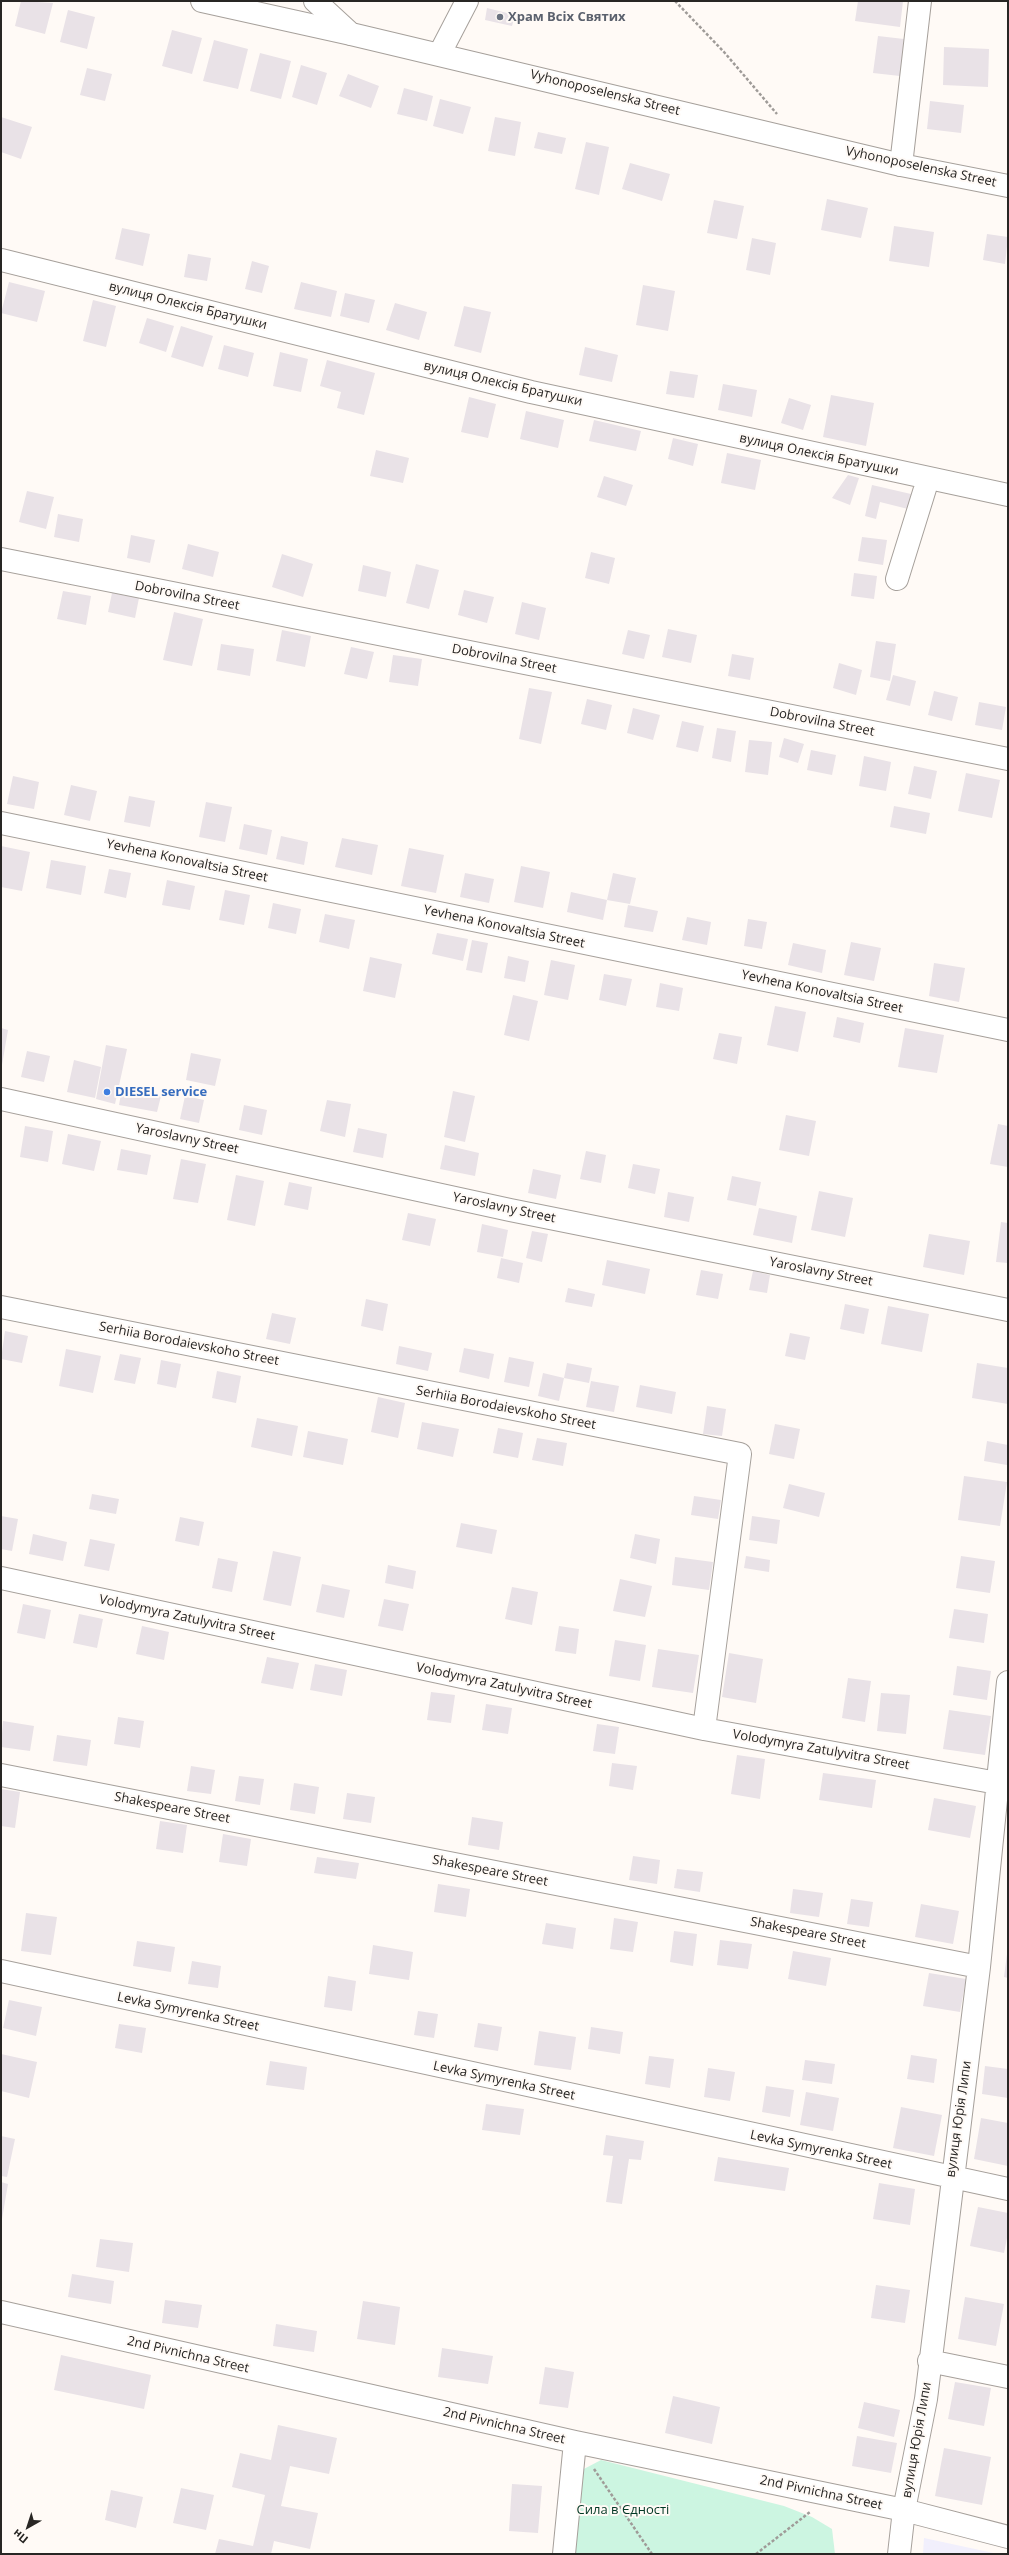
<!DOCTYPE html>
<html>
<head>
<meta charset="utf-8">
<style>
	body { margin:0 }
	#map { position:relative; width:1009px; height:2555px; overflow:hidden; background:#fffaf6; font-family:"Open Sans",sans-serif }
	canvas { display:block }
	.frame { position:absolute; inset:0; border:2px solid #282624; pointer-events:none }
	.north { position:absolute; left:8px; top:2507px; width:40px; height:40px; -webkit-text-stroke:3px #fffaf6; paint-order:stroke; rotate:219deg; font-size:11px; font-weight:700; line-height:16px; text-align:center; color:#282624 }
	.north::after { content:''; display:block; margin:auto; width:14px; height:18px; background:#282624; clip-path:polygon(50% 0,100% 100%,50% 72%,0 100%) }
</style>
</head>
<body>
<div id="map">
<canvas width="1009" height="2555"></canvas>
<div class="frame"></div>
<div class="north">Пн</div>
</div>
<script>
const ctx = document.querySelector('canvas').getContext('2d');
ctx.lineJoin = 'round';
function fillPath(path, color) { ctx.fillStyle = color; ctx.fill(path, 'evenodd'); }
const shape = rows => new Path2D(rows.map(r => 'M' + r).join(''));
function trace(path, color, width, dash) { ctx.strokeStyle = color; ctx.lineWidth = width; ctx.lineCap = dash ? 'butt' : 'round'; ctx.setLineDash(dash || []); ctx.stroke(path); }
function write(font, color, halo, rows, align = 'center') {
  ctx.font = font + ' "Open Sans",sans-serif'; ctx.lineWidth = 4; ctx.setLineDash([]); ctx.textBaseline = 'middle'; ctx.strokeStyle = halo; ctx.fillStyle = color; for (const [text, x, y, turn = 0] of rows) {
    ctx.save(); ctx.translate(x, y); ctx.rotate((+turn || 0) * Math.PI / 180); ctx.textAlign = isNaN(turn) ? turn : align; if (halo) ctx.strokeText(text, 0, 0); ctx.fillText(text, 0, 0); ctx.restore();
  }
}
fillPath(shape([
	[924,2538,998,2554,923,2554]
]), '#f1effc');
fillPath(shape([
	[601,2460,784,2506,812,2517,832,2529,835,2554,573,2554,582,2470]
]), '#ccf5e1');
fillPath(shape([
	[21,1,53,3,45,34,15,26],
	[858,1,903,1,900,27,855,21],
	[487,8,515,15,512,26,485,20],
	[68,10,95,17,87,49,60,42],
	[172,30,202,38,192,74,162,66],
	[878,36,904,39,900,76,873,73],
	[214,40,248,49,238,89,203,81],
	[944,47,989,49,988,87,943,85],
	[260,53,291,61,281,99,250,91],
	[301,65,327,73,317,105,292,97],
	[87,68,112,74,105,101,80,95],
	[348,74,379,86,371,108,339,96],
	[404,88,433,96,427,121,397,114],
	[440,99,471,107,463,134,433,126],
	[930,101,964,105,961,133,927,129],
	[1,117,32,127,21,159,1,152],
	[495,117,521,122,515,156,488,151],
	[538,132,566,138,562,154,534,148],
	[586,142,609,147,599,195,575,189],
	[630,163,670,174,662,201,622,189],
	[827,199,868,208,861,238,821,230],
	[714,200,744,206,737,239,707,233],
	[894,226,934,232,929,267,889,261],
	[122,228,150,234,143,266,115,259],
	[987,234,1008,237,1005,264,983,260],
	[752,238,776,243,770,275,746,270],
	[188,254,211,258,207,281,184,277],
	[252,261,269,266,262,293,245,289],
	[9,282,45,291,37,322,1,313],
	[301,282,337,291,331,317,294,309],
	[643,285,675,291,668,331,636,325],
	[345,293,375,300,369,323,340,316],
	[93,300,116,306,106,347,83,341],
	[395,303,427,312,419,340,386,330],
	[464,306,491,312,481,353,454,346],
	[147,318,174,326,166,352,139,343],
	[181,326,213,336,203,367,171,357],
	[224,345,254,353,248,377,218,369],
	[585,347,618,355,612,382,579,375],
	[280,352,308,359,301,392,273,386],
	[327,360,375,373,364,415,337,408,341,392,320,386],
	[670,371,698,375,694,398,666,394],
	[723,384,757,390,752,417,718,410],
	[831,395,874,403,866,446,823,437],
	[469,397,496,404,488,438,461,432],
	[789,398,811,405,803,430,781,423],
	[526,411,564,420,558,448,520,439],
	[594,420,641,431,636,451,589,441],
	[673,438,698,444,693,466,668,459],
	[376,450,409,458,403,483,370,476],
	[727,453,761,460,755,490,721,483],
	[848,475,859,478,850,505,832,498],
	[604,476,633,485,626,506,597,497],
	[872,485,911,494,908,509,880,502,876,519,865,516],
	[27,491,54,497,46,529,19,522],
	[58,514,83,519,79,542,54,537],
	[131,535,155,540,150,563,127,558],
	[862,537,887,540,883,565,858,561],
	[188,544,219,552,213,577,182,569],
	[591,552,615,558,609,584,585,578],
	[282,554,313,564,303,597,272,587],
	[416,564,439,570,429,609,406,603],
	[363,565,391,572,386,597,358,591],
	[854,573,877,576,874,599,851,596],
	[464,590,494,597,487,623,458,615],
	[63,591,91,596,86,625,57,619],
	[112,593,139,598,135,618,108,612],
	[522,602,546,608,539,640,515,634],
	[174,612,203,619,192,666,163,660],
	[668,629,697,635,691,663,662,657],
	[282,630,311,636,305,667,276,661],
	[628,630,650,635,644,659,622,654],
	[876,641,896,644,890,681,870,677],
	[221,644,254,649,250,676,217,670],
	[351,647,374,652,367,679,344,674],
	[732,654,754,658,750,680,728,676],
	[393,655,422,659,418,686,389,682],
	[839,663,862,670,856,695,833,688],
	[893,675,916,681,910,706,886,700],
	[529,688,552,692,541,744,519,739],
	[934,691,958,697,952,721,928,715],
	[587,699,612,705,606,730,581,724],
	[979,702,1006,707,1002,730,975,725],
	[633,708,660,715,653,740,627,733],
	[682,721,704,726,698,752,676,747],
	[717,728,736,731,731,762,712,758],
	[784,738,804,744,798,763,779,757],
	[749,740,772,742,768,775,745,772],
	[811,750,836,755,832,775,807,770],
	[864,756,891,762,886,791,859,786],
	[914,766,937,771,931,799,908,794],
	[966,773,1000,780,992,818,958,811],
	[13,776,39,782,34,809,7,804],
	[71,785,97,791,90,821,64,815],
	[129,796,155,801,150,827,124,822],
	[206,802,232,807,225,842,199,837],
	[894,806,930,813,926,834,890,827],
	[244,824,272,830,267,855,239,849],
	[281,836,308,842,304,865,276,859],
	[342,838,378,845,372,875,335,867],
	[1,846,30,852,22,891,1,887],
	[409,848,444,855,436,893,401,886],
	[51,860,86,866,81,895,46,888],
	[521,866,550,872,543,908,514,902],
	[109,869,131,873,126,898,104,893],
	[465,873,494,879,489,903,460,897],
	[613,873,636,878,630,904,607,900],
	[167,880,195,886,190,910,162,905],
	[225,890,250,895,244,925,219,920],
	[571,892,607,900,603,920,567,912],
	[273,903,301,909,296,934,268,928],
	[628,905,658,911,653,932,624,927],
	[325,914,355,920,349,949,319,942],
	[687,917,711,922,707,945,682,940],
	[748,919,767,922,762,949,744,946],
	[437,933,468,939,463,961,432,954],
	[472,940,488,943,482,973,466,970],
	[851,942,881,948,874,981,844,975],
	[793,943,826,950,822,973,788,965],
	[508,956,529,961,525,982,504,978],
	[370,957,402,964,395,998,363,991],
	[551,960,575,965,568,1000,544,995],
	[934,963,965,968,959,1002,929,996],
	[604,974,632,979,626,1006,599,1000],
	[660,983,683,988,679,1011,656,1007],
	[513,995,538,1001,529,1041,504,1035],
	[775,1006,806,1012,798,1052,767,1045],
	[837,1017,864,1023,860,1043,833,1037],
	[1,1028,8,1030,2,1065,1,1065],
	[905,1028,944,1035,937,1073,898,1067],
	[719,1033,742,1037,737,1064,713,1059],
	[106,1045,127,1049,115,1104,96,1099],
	[27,1051,50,1056,44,1082,21,1077],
	[191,1053,221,1059,215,1086,186,1080],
	[74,1060,101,1067,95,1098,67,1092],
	[122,1088,161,1096,157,1112,119,1105],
	[453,1091,475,1096,465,1142,444,1137],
	[185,1096,204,1100,199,1123,180,1119],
	[327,1100,351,1104,345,1137,320,1131],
	[244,1105,267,1110,262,1135,239,1130],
	[786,1115,816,1121,809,1156,779,1150],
	[998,1124,1008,1126,1008,1167,990,1164],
	[25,1126,53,1131,48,1162,20,1157],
	[358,1128,387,1134,383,1158,353,1152],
	[68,1134,101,1141,94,1171,62,1164],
	[445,1145,479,1153,475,1176,440,1169],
	[121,1149,151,1155,147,1175,117,1170],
	[586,1151,606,1155,601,1183,580,1179],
	[181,1159,206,1164,198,1203,173,1199],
	[633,1164,660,1169,655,1194,628,1188],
	[533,1169,561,1175,556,1199,528,1193],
	[236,1175,264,1181,255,1226,227,1220],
	[732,1176,761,1182,756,1206,727,1200],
	[289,1182,312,1187,308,1210,284,1205],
	[819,1191,853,1198,845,1237,811,1230],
	[668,1192,694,1197,689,1222,664,1217],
	[759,1208,797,1216,792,1243,753,1235],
	[408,1213,436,1219,430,1246,402,1240],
	[1001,1222,1008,1223,1008,1263,996,1262],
	[482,1224,508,1230,503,1257,477,1252],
	[532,1231,548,1234,542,1262,526,1258],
	[929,1234,970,1241,964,1275,923,1267],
	[501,1258,523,1263,519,1283,497,1278],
	[607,1260,650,1269,645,1294,602,1285],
	[701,1270,723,1274,718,1299,696,1295],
	[753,1271,770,1275,767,1293,749,1290],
	[568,1288,595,1294,592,1307,565,1302],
	[366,1299,388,1304,383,1331,361,1326],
	[845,1304,869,1309,864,1334,840,1329],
	[888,1306,929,1314,922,1352,881,1344],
	[272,1313,296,1318,290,1344,266,1339],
	[5,1331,28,1336,22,1363,1,1359],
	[790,1333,810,1337,805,1360,785,1356],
	[399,1346,432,1353,428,1371,396,1364],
	[464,1348,494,1354,489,1379,459,1372],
	[66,1349,101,1356,93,1393,59,1386],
	[120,1354,141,1358,135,1384,114,1380],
	[509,1357,534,1362,529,1387,504,1382],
	[161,1360,181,1364,176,1388,157,1384],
	[567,1363,592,1368,589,1383,564,1378,559,1401,538,1396,543,1373,564,1378],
	[977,1363,1008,1368,1008,1404,972,1398],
	[217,1371,241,1376,236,1403,212,1398],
	[591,1381,619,1386,614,1412,586,1407],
	[640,1385,676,1392,672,1414,636,1407],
	[378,1397,405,1403,398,1438,371,1432],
	[707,1406,726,1409,722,1436,703,1434],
	[257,1418,298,1426,292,1456,251,1447],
	[422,1422,459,1429,453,1457,417,1449],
	[775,1424,800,1429,794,1459,769,1454],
	[498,1428,523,1433,518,1458,493,1453],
	[308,1431,348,1439,343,1465,303,1457],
	[537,1438,567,1443,563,1466,532,1460],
	[987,1441,1008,1445,1007,1465,984,1461],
	[964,1476,1007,1482,1000,1526,958,1520],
	[789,1484,825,1493,819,1517,783,1508],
	[92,1494,119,1499,116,1514,89,1509],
	[694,1496,721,1500,718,1519,691,1515],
	[1,1516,18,1519,12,1551,1,1549],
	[752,1516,780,1520,777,1544,749,1540],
	[180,1517,204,1522,199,1546,175,1541],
	[461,1523,497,1530,492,1554,456,1547],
	[33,1534,67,1542,63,1561,29,1554],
	[635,1534,660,1539,656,1564,630,1558],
	[90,1539,115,1544,109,1571,84,1566],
	[273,1551,301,1557,291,1606,263,1600],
	[746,1556,770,1560,769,1572,744,1568],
	[961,1556,995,1561,990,1593,956,1588],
	[675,1557,713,1562,709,1590,672,1585],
	[218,1558,238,1562,232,1592,212,1588],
	[388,1565,416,1571,413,1589,385,1583],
	[620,1579,652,1586,645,1617,613,1611],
	[322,1584,350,1590,344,1618,316,1612],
	[512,1587,538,1592,532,1625,505,1619],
	[384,1599,409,1604,403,1631,378,1626],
	[23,1604,51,1610,45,1639,17,1633],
	[954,1609,988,1614,984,1643,949,1638],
	[79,1614,103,1619,97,1648,73,1643],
	[142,1626,169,1632,164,1660,136,1654],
	[559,1626,579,1629,576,1654,555,1651],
	[615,1640,646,1645,640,1681,609,1676],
	[658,1649,699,1655,693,1693,652,1687],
	[729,1653,763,1659,756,1703,722,1697],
	[267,1657,299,1663,293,1689,261,1683],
	[315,1664,347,1670,342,1696,310,1690],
	[957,1666,991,1671,987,1700,953,1695],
	[848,1678,871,1681,865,1722,842,1718],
	[431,1692,455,1695,451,1723,427,1720],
	[881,1693,910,1695,906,1734,877,1731],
	[486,1704,512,1708,508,1734,482,1730],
	[949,1710,991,1716,985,1755,943,1749],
	[118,1717,144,1721,140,1748,114,1744],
	[3,1721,34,1726,30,1751,1,1747],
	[597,1724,619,1727,615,1754,593,1751],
	[57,1735,91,1740,87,1766,53,1761],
	[737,1755,765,1759,760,1799,731,1794],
	[612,1763,637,1766,633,1790,609,1786],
	[191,1766,215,1770,211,1794,187,1791],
	[823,1773,876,1780,872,1808,819,1800],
	[239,1776,264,1779,260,1805,235,1801],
	[294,1783,319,1787,315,1814,290,1810],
	[1,1789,20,1792,15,1828,1,1826],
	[347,1793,375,1797,371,1823,343,1819],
	[934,1798,976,1806,970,1838,928,1830],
	[472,1817,503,1822,499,1850,468,1845],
	[160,1821,187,1825,183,1853,156,1849],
	[223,1834,251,1839,247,1866,219,1862],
	[633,1856,660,1860,657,1884,629,1880],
	[317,1857,359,1863,356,1879,314,1873],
	[677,1869,703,1872,700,1892,674,1888],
	[438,1884,470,1889,466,1917,434,1912],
	[793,1889,823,1893,819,1917,790,1913],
	[851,1899,873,1902,869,1927,847,1924],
	[921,1904,959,1911,953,1944,915,1937],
	[26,1913,57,1917,51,1955,21,1951],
	[614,1918,638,1922,633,1952,610,1949],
	[546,1923,576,1928,573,1949,542,1944],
	[674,1931,697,1934,693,1966,670,1962],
	[720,1940,752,1944,748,1969,717,1965],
	[137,1941,175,1947,171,1972,133,1966],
	[373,1945,413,1952,409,1980,369,1974],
	[793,1951,831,1958,826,1986,788,1979],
	[1007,1954,1008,1954,1008,1978,1004,1977],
	[192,1961,221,1966,218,1988,188,1984],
	[929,1973,966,1979,960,2012,923,2006],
	[328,1976,356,1981,352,2011,324,2007],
	[9,2000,42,2007,36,2036,3,2028],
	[418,2011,438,2014,434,2038,414,2035],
	[478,2023,502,2027,498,2051,474,2047],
	[119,2024,146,2028,142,2053,115,2048],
	[591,2027,623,2032,620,2054,588,2049],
	[539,2031,576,2037,571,2070,534,2065],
	[1,2054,37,2062,29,2098,1,2091],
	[911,2055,937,2059,934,2083,907,2079],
	[649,2056,674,2059,670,2088,645,2084],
	[805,2060,835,2064,832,2084,802,2080],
	[270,2061,307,2067,304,2090,266,2085],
	[985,2066,1008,2069,1008,2098,982,2094],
	[708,2068,735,2072,730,2101,704,2097],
	[766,2086,794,2090,790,2117,762,2112],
	[806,2092,839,2098,833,2131,800,2125],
	[486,2104,524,2109,520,2135,482,2130],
	[901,2107,942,2115,934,2156,893,2148],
	[981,2118,1008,2123,1008,2166,974,2159],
	[606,2135,644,2141,641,2160,629,2159,622,2204,606,2202,613,2156,603,2155],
	[1,2136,15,2139,7,2177,1,2176],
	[718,2157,789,2168,785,2191,714,2181],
	[1,2182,8,2184,2,2219,1,2219],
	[879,2183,915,2189,910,2225,873,2219],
	[978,2207,1008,2213,1008,2233,1004,2253,970,2246],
	[100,2239,133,2243,129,2272,96,2267],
	[72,2274,114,2281,111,2304,68,2297],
	[876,2285,910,2290,905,2323,871,2318],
	[965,2297,1004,2304,996,2346,958,2339],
	[165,2300,202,2305,198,2328,162,2323],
	[363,2301,400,2307,395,2345,357,2339],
	[276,2324,317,2331,314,2352,273,2346],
	[442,2348,493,2356,488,2384,438,2377],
	[61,2355,151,2375,144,2409,54,2390],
	[545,2367,574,2372,568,2408,539,2404],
	[955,2382,991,2388,984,2426,948,2419],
	[673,2396,720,2407,712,2444,665,2433],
	[864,2402,900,2410,894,2437,858,2428],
	[278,2425,337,2438,329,2474,290,2466,281,2506,318,2513,310,2549,274,2541,271,2554,215,2554,219,2539,253,2546,265,2495,232,2487,240,2453,271,2460],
	[857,2436,897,2443,891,2473,852,2466],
	[944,2448,991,2457,982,2505,935,2496],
	[512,2484,542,2486,538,2533,509,2531],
	[181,2488,214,2495,206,2530,173,2523],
	[111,2490,143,2497,136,2528,105,2520]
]), '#e9e2e7');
const minor = shape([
	[202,1,351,34],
	[440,53,467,1],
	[901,165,920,1],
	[1,260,531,392,1008,495],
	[1,559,1008,759],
	[897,579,928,479],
	[1,823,1008,1030],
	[1,1099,510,1210,1008,1310],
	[1,1307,740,1454,704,1729],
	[1,1578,704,1729,1008,1785],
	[1,1775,979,1967],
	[1,1971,1008,2189],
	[1,2312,575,2442,904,2510,1008,2537],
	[929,2361,1008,2377],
	[564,2554,575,2442],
	[899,2554,904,2510,926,2399,979,1967,1008,1682]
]);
const major = shape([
	[315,1,351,34,901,165,1008,186]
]);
trace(minor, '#a6a09b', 24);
trace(major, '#a6a09b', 24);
trace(shape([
	[675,1,724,52,777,114],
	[594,2469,652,2554],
	[756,2554,810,2512]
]), '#9f9b98', 2.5, [3, 2]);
trace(minor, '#fff', 22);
trace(major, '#fff', 22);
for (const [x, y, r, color] of [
	[500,17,4,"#6b7280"],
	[107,1092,4,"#3f7fe0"]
]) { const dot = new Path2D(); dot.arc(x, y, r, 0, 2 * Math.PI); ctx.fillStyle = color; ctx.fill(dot); trace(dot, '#fffaf6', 1.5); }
write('bold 13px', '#5b616d', '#fffaf6', [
	["Храм Всіх Святих",508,17]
], 'left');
write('13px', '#282624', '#fffaf6', [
	["Vyhonoposelenska Street",605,93,14],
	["Vyhonoposelenska Street",921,167,12],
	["вулиця Олексія Братушки",188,306,14],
	["вулиця Олексія Братушки",503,384,13],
	["вулиця Олексія Братушки",819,455,12],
	["Dobrovilna Street",187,596,11],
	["Dobrovilna Street",504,659,11],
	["Dobrovilna Street",822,722,11],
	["Yevhena Konovaltsia Street",187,861,12],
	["Yevhena Konovaltsia Street",504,927,12],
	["Yevhena Konovaltsia Street",822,992,12],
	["Yaroslavny Street",187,1139,12],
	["Yaroslavny Street",504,1208,12],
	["Yaroslavny Street",821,1272,11],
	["Serhiia Borodaievskoho Street",189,1344,11],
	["Serhiia Borodaievskoho Street",506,1408,11],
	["Volodymyra Zatulyvitra Street",187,1618,12],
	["Volodymyra Zatulyvitra Street",504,1686,12],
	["Volodymyra Zatulyvitra Street",821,1750,10],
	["Shakespeare Street",172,1808,11],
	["Shakespeare Street",490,1871,11],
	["Shakespeare Street",808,1933,11],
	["Levka Symyrenka Street",188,2012,12],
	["Levka Symyrenka Street",504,2081,12],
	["вулиця Юрія Липи",959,2119,-82],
	["Levka Symyrenka Street",821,2150,12],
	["2nd Pivnichna Street",188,2355,13],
	["2nd Pivnichna Street",504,2426,13],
	["вулиця Юрія Липи",917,2440,-80],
	["2nd Pivnichna Street",821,2493,12]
]);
write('bold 13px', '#366cbe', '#fffaf6', [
	["DIESEL service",115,1092]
], 'left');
write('13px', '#003724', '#fffaf6', [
	["Сила в Єдності",623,2510]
]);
</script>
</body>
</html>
